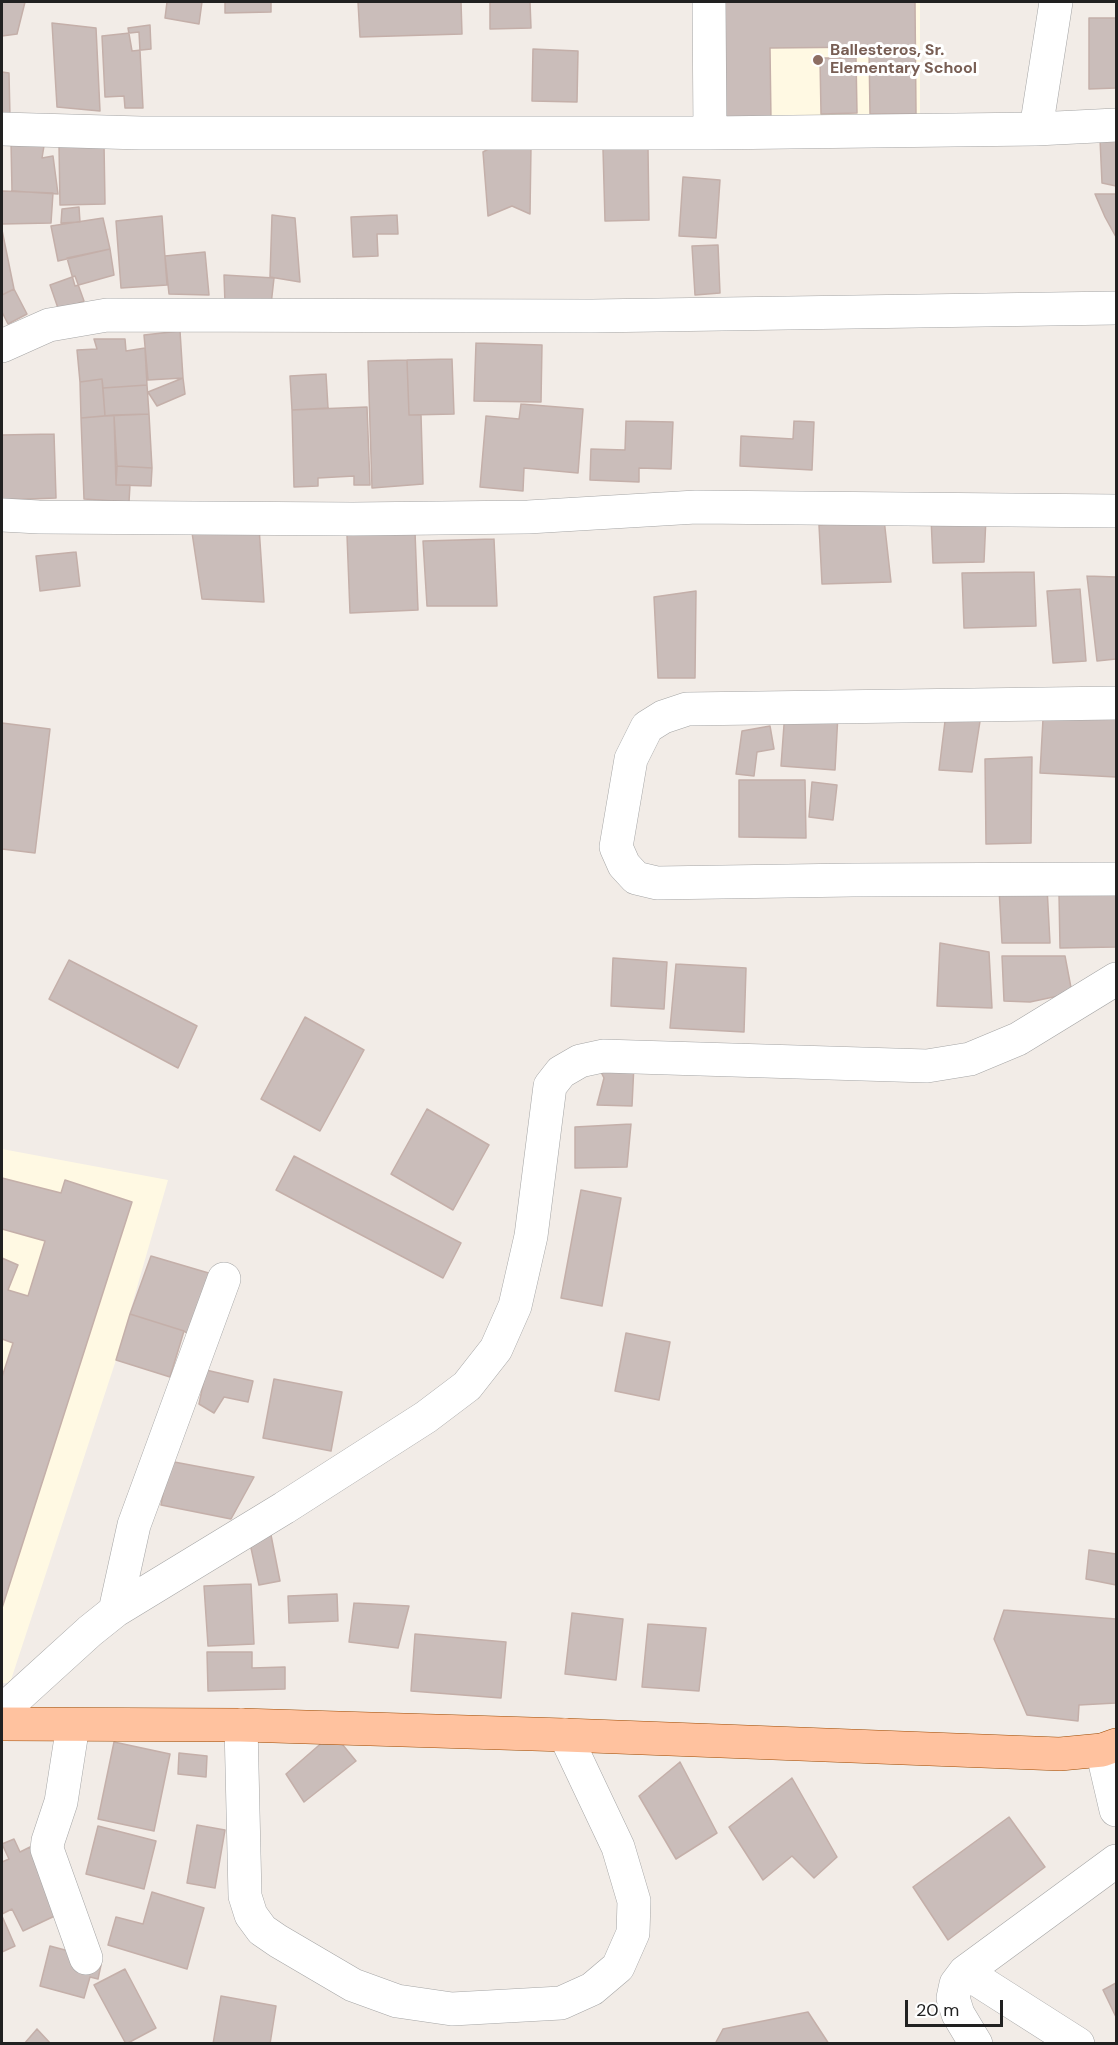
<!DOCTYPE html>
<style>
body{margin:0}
#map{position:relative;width:1118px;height:2045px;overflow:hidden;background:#f2ece7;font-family:"DM Sans",sans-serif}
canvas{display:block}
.frame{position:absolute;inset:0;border:3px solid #212121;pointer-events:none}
.scale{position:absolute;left:905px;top:2000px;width:98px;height:27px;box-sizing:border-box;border:3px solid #212121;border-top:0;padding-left:8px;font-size:18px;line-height:21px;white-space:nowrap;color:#212121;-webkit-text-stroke:4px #fff;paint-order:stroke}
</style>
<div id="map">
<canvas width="1118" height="2045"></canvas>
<div class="frame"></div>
<div class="scale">20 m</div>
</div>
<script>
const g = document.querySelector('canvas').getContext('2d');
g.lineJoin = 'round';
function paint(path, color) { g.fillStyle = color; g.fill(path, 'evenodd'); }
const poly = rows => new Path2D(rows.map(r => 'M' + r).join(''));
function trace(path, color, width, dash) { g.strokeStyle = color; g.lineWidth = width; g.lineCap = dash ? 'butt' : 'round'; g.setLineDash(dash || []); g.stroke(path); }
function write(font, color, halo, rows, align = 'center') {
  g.font = font + ' "DM Sans",sans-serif'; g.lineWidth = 6; g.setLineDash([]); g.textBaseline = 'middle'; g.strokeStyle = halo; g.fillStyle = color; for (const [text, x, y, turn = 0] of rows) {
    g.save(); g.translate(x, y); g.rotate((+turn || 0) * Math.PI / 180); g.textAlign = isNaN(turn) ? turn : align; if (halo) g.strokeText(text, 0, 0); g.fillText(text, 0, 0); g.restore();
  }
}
paint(poly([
 [716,2,920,2,920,119,716,127],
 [2,1149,168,1180,116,1360,10,1683,2,1683]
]), '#fff9e3');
const building = poly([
 [2,2,25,2,17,34,2,36,2,2],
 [167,2,202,2,199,24,165,18,167,2],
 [225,2,271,2,271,12,225,13,225,2],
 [358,2,461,2,462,34,360,37,358,2],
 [490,2,530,2,531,28,490,29,490,2],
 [719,2,915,2,916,114,870,114,869,47,770,48,771,121,721,122,719,2],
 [1089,18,1116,18,1116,88,1089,89,1089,18],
 [52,23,96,28,100,111,57,107,52,23],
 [150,25,151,49,132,51,128,28,150,25],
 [139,32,143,108,125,108,124,96,105,97,102,36,139,32],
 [533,49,578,51,577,102,532,101,533,49],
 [820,58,856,58,857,113,821,114,820,58],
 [2,72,9,73,10,118,2,118,2,72],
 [1100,139,1116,139,1116,186,1102,183,1100,139],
 [45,140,42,158,53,156,58,194,12,191,11,142,45,140],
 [104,144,105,204,60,205,59,145,104,144],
 [494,146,531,146,530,214,512,206,488,216,483,152,494,146],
 [603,149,648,149,649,220,605,221,603,149],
 [683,177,720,180,716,238,679,236,683,177],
 [2,191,53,193,51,223,2,224,2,191],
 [1095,194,1116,194,1116,237,1105,217,1095,194],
 [79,207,80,222,61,223,62,209,79,207],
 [272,215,295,218,300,282,270,277,272,215],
 [397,215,398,234,377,234,378,256,353,257,351,217,397,215],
 [162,216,167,285,121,288,116,221,162,216],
 [103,218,110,249,58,261,51,226,103,218],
 [2,230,14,289,2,295,2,230],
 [718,245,720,293,695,295,692,246,718,245],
 [110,249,114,275,75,286,67,258,110,249],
 [205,252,209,295,169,294,165,256,205,252],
 [224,275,274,278,271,305,225,304,224,275],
 [75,276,84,301,59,311,50,285,75,276],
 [14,289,27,314,8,324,2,312,2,295,14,289],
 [180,331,183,378,148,380,144,335,180,331],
 [94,339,125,339,126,351,145,348,147,385,103,388,102,379,80,382,77,350,97,349,94,339],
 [476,343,542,345,541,402,474,401,476,343],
 [452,359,454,414,409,415,407,360,452,359],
 [407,360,409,415,421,415,423,484,372,488,368,361,407,360],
 [326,374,328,408,292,410,290,376,326,374],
 [183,378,185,394,157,406,148,392,183,378],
 [102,379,105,416,81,418,80,382,102,379],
 [147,385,149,414,105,416,103,388,147,385],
 [521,404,583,409,578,473,524,468,523,491,480,487,486,416,519,419,521,404],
 [367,407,370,485,354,485,354,476,318,478,318,486,294,487,292,410,367,407],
 [149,414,152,468,117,466,114,415,149,414],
 [114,415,116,485,130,485,129,502,84,499,81,418,114,415],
 [626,421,673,422,671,469,639,468,639,482,590,480,591,449,625,450,626,421],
 [794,421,814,422,812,470,740,466,741,436,793,439,794,421],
 [54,434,56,498,2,500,2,435,54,434],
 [117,466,152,468,151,486,116,485,117,466],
 [931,517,986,517,984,562,933,563,931,517],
 [884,519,891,582,822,584,819,525,884,519],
 [191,526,259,527,264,602,202,599,191,526],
 [415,532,418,610,350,613,347,535,415,532],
 [494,539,497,606,427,606,423,541,494,539],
 [76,552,80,586,40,591,36,556,76,552],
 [1034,572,1036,626,964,628,962,573,1034,572],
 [1087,576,1116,577,1116,659,1097,661,1087,576],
 [1080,589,1086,661,1053,663,1047,591,1080,589],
 [696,591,695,678,658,678,654,597,696,591],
 [785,711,838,714,835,770,781,766,785,711],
 [946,713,981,715,972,772,939,770,946,713],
 [1116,715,1116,777,1040,773,1043,719,1116,715],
 [2,723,50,729,35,853,2,849,2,723],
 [770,726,774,749,757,752,754,776,736,774,742,731,770,726],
 [1032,757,1031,843,986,844,985,759,1032,757],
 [739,780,805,780,806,838,739,837,739,780],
 [812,782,837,785,833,820,809,817,812,782],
 [1047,887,1050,943,1002,943,999,888,1047,887],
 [1116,892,1116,947,1060,948,1059,894,1116,892],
 [940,943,989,952,992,1008,937,1006,940,943],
 [1002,956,1065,956,1072,993,1030,1002,1004,1001,1002,956],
 [613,958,667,962,664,1009,611,1006,613,958],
 [69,960,197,1026,178,1068,49,999,69,960],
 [676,964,746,968,744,1032,670,1028,676,964],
 [305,1017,364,1050,320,1131,261,1099,305,1017],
 [634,1064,632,1106,597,1105,604,1078,598,1066,634,1064],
 [427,1109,489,1145,453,1210,391,1174,427,1109],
 [631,1124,627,1167,575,1168,575,1127,631,1124],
 [294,1156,461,1243,443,1278,276,1190,294,1156],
 [2,1178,61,1193,65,1180,132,1202,2,1608,2,1377,13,1343,2,1339,2,1258,18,1265,8,1290,28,1296,45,1241,2,1229,2,1178],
 [581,1190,621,1198,602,1306,561,1298,581,1190],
 [151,1256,212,1274,193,1338,184,1331,130,1314,151,1256],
 [130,1314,184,1331,170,1377,116,1360,130,1314],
 [626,1333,670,1342,659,1400,615,1391,626,1333],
 [206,1370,253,1381,248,1402,224,1397,214,1413,199,1404,206,1370],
 [274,1379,342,1392,331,1451,263,1438,274,1379],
 [169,1461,254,1477,231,1519,161,1505,169,1461],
 [270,1530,280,1581,259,1585,248,1534,270,1530],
 [1089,1550,1116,1554,1116,1585,1086,1579,1089,1550],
 [251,1584,254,1644,208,1646,204,1586,251,1584],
 [337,1594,338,1621,289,1623,288,1596,337,1594],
 [354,1603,409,1606,398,1648,349,1642,354,1603],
 [1004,1610,1116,1619,1116,1703,1079,1705,1078,1721,1027,1715,994,1639,1004,1610],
 [572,1613,623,1619,616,1680,565,1674,572,1613],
 [648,1624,706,1628,699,1691,642,1687,648,1624],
 [415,1634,506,1642,501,1698,411,1691,415,1634],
 [207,1652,252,1652,252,1668,285,1667,285,1689,208,1691,207,1652],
 [333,1733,356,1761,304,1802,286,1774,333,1733],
 [114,1742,170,1754,154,1831,98,1819,114,1742],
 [179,1753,207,1756,206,1777,178,1774,179,1753],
 [680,1762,717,1833,676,1859,639,1796,680,1762],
 [792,1778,837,1857,814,1878,792,1856,763,1880,729,1827,792,1778],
 [1009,1817,1045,1867,948,1940,913,1887,1009,1817],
 [197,1825,225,1830,215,1888,187,1883,197,1825],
 [98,1826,156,1841,144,1889,86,1874,98,1826],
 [14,1839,20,1852,30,1847,61,1913,23,1931,12,1909,2,1914,2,1862,9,1859,2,1844,14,1839],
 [152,1892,204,1908,187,1969,108,1945,116,1917,143,1924,152,1892],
 [2,1916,15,1946,2,1952,2,1916],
 [50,1946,95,1958,94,1963,101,1965,98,1979,90,1977,84,1998,40,1986,50,1946],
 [125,1969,156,2028,126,2044,94,1985,125,1969],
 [1116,1983,1116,2017,1103,1990,1116,1983],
 [221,1996,276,2006,270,2044,213,2044,221,1996],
 [808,2012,829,2044,715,2044,723,2029,808,2012],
 [37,2029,51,2044,24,2044,37,2029]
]);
paint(building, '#cabdba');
trace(building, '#c4afa9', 1.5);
const minor = poly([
 [709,2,710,133],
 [2,129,141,133,710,133,1036,129,1116,125],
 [1036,129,1056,2],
 [2,346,49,325,107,315,592,316,1116,308],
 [2,515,39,517,353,519,528,517,696,507,1116,511],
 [1116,703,687,709,663,717,647,727,631,759,616,847,624,865,636,878,657,883,853,880,1116,879],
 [115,1611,134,1525,224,1279],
 [2,1711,90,1631,115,1611,284,1508,426,1417,467,1386,496,1349,515,1306,531,1236,550,1086,561,1072,580,1061,603,1056,927,1066,970,1059,1018,1039,1116,979],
 [73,1725,61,1802,48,1841,47,1849,86,1958],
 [241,1725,245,1896,251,1915,262,1930,278,1941,353,1985,397,2001,452,2009,561,2003,592,1989,618,1967,633,1933,634,1901,618,1847,565,1735],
 [1102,1750,1116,1810],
 [965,1972,1078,2044],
 [976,2044,958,2014,953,1998,956,1984,965,1972,1116,1861]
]);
const major = poly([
 [2,1724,241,1725,565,1735,1060,1754,1102,1750,1116,1745]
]);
trace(minor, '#a5a5a5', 34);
trace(major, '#9e4a00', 34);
trace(minor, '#fff', 33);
trace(major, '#ffc29f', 33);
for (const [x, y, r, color] of [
 [818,60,6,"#8d6e63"]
]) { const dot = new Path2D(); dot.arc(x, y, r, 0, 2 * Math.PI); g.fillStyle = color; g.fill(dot); trace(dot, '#fff', 2); }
write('bold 16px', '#785e54', '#fff', [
 ["Ballesteros, Sr.",830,51],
 ["Elementary School",830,69]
], 'left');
</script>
